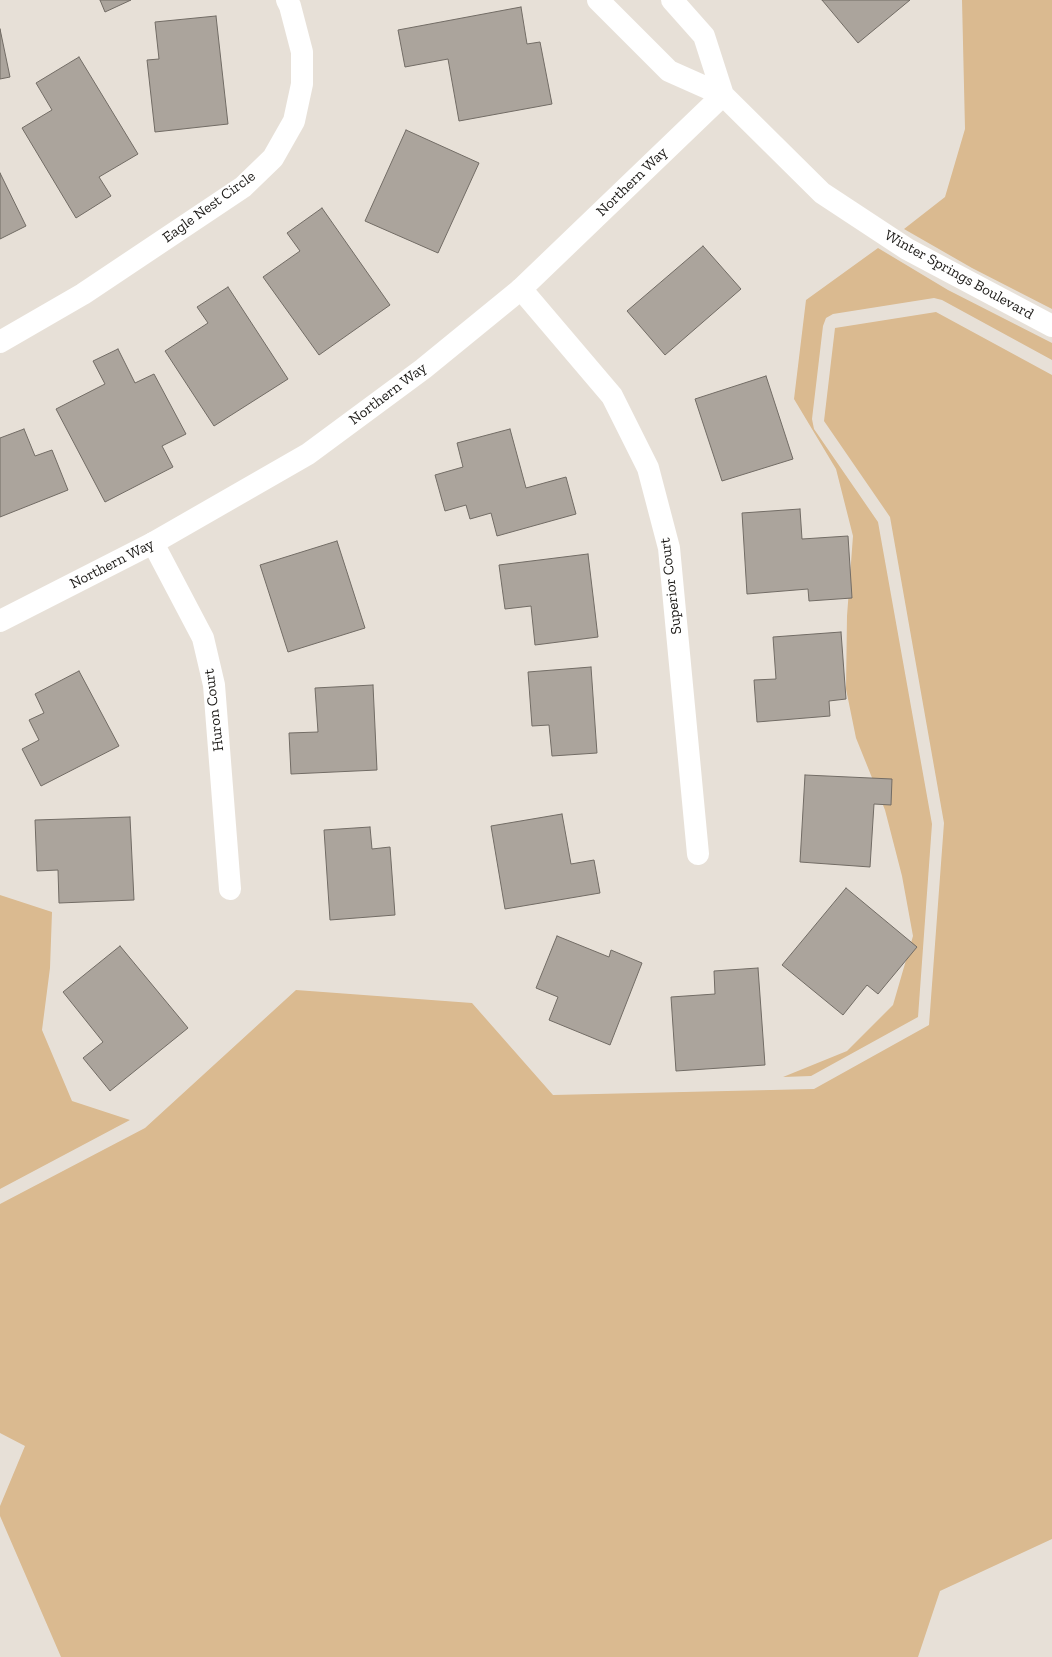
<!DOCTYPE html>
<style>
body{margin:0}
canvas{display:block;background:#e7e0d7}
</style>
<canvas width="1052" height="1657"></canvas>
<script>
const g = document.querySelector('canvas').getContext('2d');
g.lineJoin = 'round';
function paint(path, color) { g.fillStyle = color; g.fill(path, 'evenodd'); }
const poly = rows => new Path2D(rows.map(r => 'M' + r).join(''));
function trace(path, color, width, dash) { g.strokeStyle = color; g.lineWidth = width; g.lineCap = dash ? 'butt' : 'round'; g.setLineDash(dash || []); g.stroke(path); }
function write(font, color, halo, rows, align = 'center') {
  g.font = font + ' "Zilla Slab",serif'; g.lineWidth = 3.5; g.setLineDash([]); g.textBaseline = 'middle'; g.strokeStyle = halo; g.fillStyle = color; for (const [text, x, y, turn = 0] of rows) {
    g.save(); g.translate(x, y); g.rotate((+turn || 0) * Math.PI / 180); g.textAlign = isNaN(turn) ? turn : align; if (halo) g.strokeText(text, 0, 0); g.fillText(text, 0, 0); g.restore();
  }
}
paint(poly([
 [962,0,1052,0,1052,309,972,268,904,229,945,197,965,129],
 [878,248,948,290,1052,343,1052,360,942,300,934,298,833,314,826,318,823,326,812,419,814,429,878,522,932,824,918,1017,811,1076,783,1077,847,1051,893,1005,913,936,902,876,885,810,856,738,846,689,847,616,853,536,836,469,794,399,806,300],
 [936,312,1052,375,1052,1539,940,1591,918,1657,61,1657,0,1516,0,1506,25,1446,0,1433,0,1204,145,1128,296,990,472,1003,553,1095,814,1089,929,1025,944,823,890,517,824,421,835,328],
 [0,895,52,912,50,968,42,1030,72,1101,130,1120,0,1189]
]), '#daba90');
const building = poly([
 [100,0,131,0,105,12,100,0],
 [822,0,910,0,858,43,822,0],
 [521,7,527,44,540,42,552,104,459,121,448,59,405,67,398,30,521,7],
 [216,16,228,124,155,132,147,60,159,59,155,22,216,16],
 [0,29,10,77,0,79,0,29],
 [79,57,138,154,99,177,111,196,76,218,22,128,52,110,36,83,79,57],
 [406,130,479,163,438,253,365,221,406,130],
 [0,173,26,226,0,239,0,173],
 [322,208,390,305,319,355,263,277,300,251,287,233,322,208],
 [703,246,741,289,665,355,627,311,703,246],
 [228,287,288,379,214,426,165,351,208,323,197,307,228,287],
 [118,349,135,383,154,374,186,434,162,446,173,467,105,502,56,409,105,384,93,361,118,349],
 [766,376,793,459,722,481,695,399,766,376],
 [24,429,35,456,52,450,68,490,0,517,0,438,24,429],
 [510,429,526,488,566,477,576,514,497,536,491,513,470,519,466,505,445,511,435,475,463,467,457,443,510,429],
 [800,509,802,539,848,536,852,598,809,601,808,589,747,594,742,513,800,509],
 [337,541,365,628,288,652,260,565,337,541],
 [588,554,598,637,535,645,531,606,505,609,499,565,588,554],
 [841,632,846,699,829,701,830,716,757,722,754,680,776,679,773,637,841,632],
 [591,667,597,753,552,756,549,725,532,726,528,672,591,667],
 [79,671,119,746,41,786,22,749,39,740,29,720,44,713,35,694,79,671],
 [373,685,377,770,291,774,289,733,318,732,315,688,373,685],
 [805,775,892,779,891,805,874,804,870,867,800,862,805,775],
 [562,814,571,864,594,860,600,893,505,909,491,826,562,814],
 [130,817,134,900,59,903,58,870,37,871,35,820,130,817],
 [370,827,372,849,390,847,395,915,330,920,324,830,370,827],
 [846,888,917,947,878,994,867,985,843,1015,782,965,846,888],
 [557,936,609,957,611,950,642,963,610,1045,549,1020,558,997,536,988,557,936],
 [120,946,188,1028,110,1091,83,1058,103,1042,63,992,120,946],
 [758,968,765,1065,676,1071,671,997,715,994,714,971,758,968]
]);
paint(building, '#aba49c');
trace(building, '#726c65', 1);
trace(poly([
 [521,289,612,396,648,468,669,548,698,854],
 [0,342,83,294,243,187,273,158,294,121,302,84,302,52,290,6,287,0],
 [153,543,203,638,214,685,230,889]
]), '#fff', 22);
trace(poly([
 [598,0,669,71,723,95,822,193,907,249,1052,326],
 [672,0,704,36,723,95],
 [0,621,153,543,308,454,423,369,521,289,723,95]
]), '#fff', 22);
write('15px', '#1c1a17', '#fff', [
 ["Northern Way",632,182,-44],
 ["Eagle Nest Circle",209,207,-36],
 ["Winter Springs Boulevard",959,275,29],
 ["Northern Way",388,394,-37],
 ["Northern Way",112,564,-27],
 ["Superior Court",671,586,-97],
 ["Huron Court",214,710,-97]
]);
</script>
